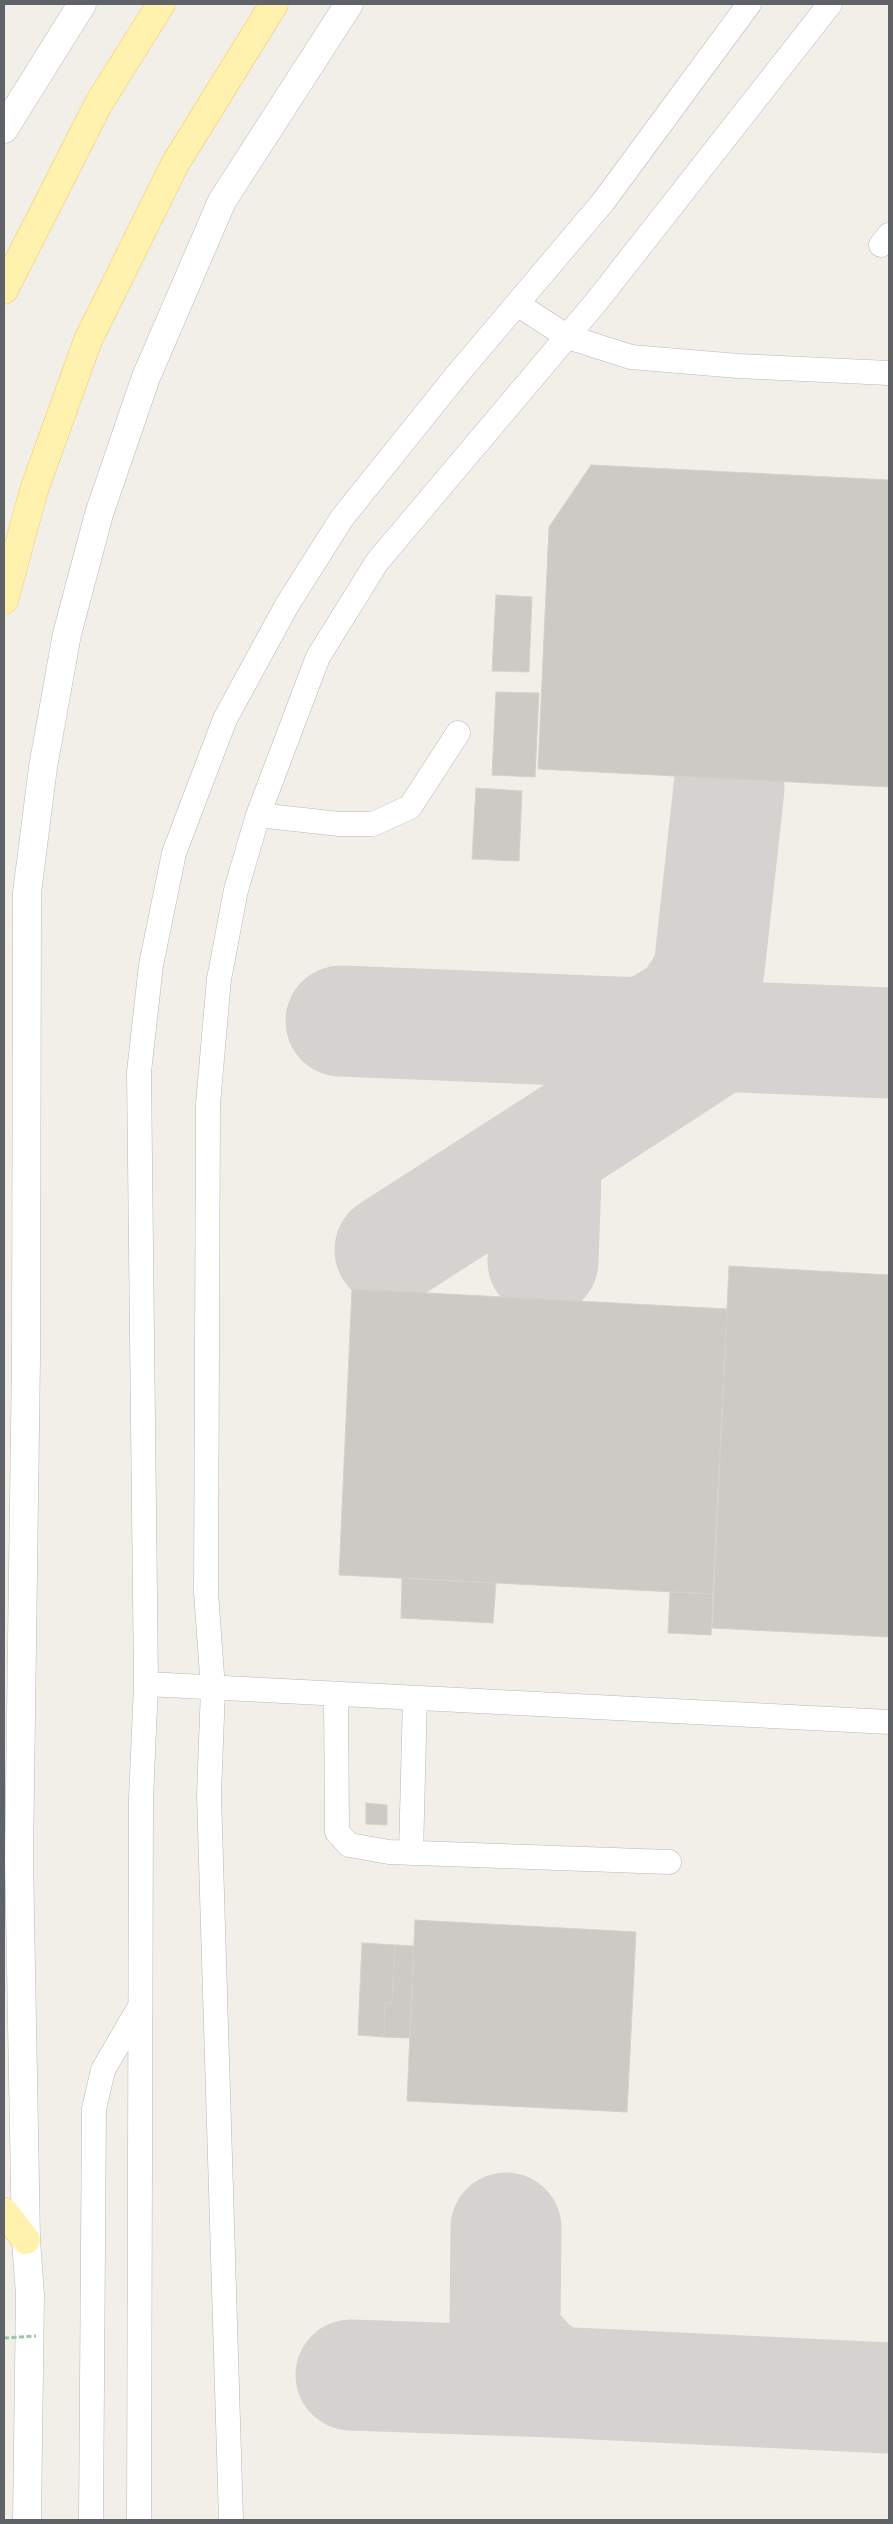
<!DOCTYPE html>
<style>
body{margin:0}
#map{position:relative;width:893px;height:2524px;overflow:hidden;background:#f1efe8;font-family:Cabin,sans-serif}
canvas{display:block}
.frame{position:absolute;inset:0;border:5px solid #5f6368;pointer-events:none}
</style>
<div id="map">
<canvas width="893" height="2524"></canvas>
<div class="frame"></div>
</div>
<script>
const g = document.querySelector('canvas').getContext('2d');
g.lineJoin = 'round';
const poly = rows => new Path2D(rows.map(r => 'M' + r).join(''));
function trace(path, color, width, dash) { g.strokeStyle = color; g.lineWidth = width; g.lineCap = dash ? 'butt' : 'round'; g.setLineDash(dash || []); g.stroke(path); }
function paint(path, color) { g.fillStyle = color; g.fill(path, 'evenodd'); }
trace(poly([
 [341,1021,889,1043],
 [644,1031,658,1026,686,1009,702,985,709,970,729,788],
 [390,1250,547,1149],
 [543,1261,547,1149,721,1036],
 [506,2228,505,2323,511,2343,530,2364,552,2382],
 [351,2375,552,2382,889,2398]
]), '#d4d3d0', 111);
const building = poly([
 [591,465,889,480,889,787,538,769,549,527,591,465],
 [496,595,532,597,529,672,492,671,496,595],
 [496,692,539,693,535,777,492,775,496,692],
 [476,788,522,791,519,861,472,859,476,788],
 [729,1266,889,1275,889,1637,712,1628,729,1266],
 [352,1289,727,1309,713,1594,339,1575,352,1289],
 [402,1578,496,1583,493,1623,401,1618,402,1578],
 [670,1592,713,1594,711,1635,668,1633,670,1592],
 [366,1803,387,1805,387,1825,366,1824,366,1803],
 [415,1920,636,1932,627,2112,407,2101,415,1920],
 [362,1943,395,1945,392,2003,385,2003,384,2037,358,2035,362,1943],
 [395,1945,414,1946,410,2038,384,2037,385,2003,392,2003,395,1945]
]);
paint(building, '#cccac5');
trace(building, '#d6d1c6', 1);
const lane = poly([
 [881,245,889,235],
 [517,304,568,337,631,357,738,366,889,373],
 [258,815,339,824,373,824,410,807,458,733],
 [146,1684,889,1722],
 [336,1695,337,1832,349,1845,389,1852,669,1862],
 [411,1853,415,1699],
 [91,2520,94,2109,103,2070,139,2008],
 [139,2520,141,1799,146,1684,139,1072,151,965,174,853,225,719,287,605,342,518,456,376,603,202,749,4],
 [231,2520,209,1795,213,1689,206,1592,208,1104,219,979,236,890,258,815,318,657,377,562,597,301,830,4]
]);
const secondary = poly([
 [4,129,82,4],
 [27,2520,30,2295,26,2240,19,1858,26,1359,27,893,43,767,67,634,99,514,146,377,222,201,349,4]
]);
const primary = poly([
 [4,290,99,103,161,4],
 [4,600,34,490,88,340,175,164,274,4],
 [4,2212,26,2240]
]);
trace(lane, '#b5b8bc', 25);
trace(secondary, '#b6babf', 29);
trace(primary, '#f2c960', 29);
trace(lane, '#fff', 24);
trace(secondary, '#fff', 28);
trace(primary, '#fff2af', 28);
trace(poly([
 [4,2338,36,2336]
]), '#9cc7a9', 3, [5, 2.5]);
</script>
